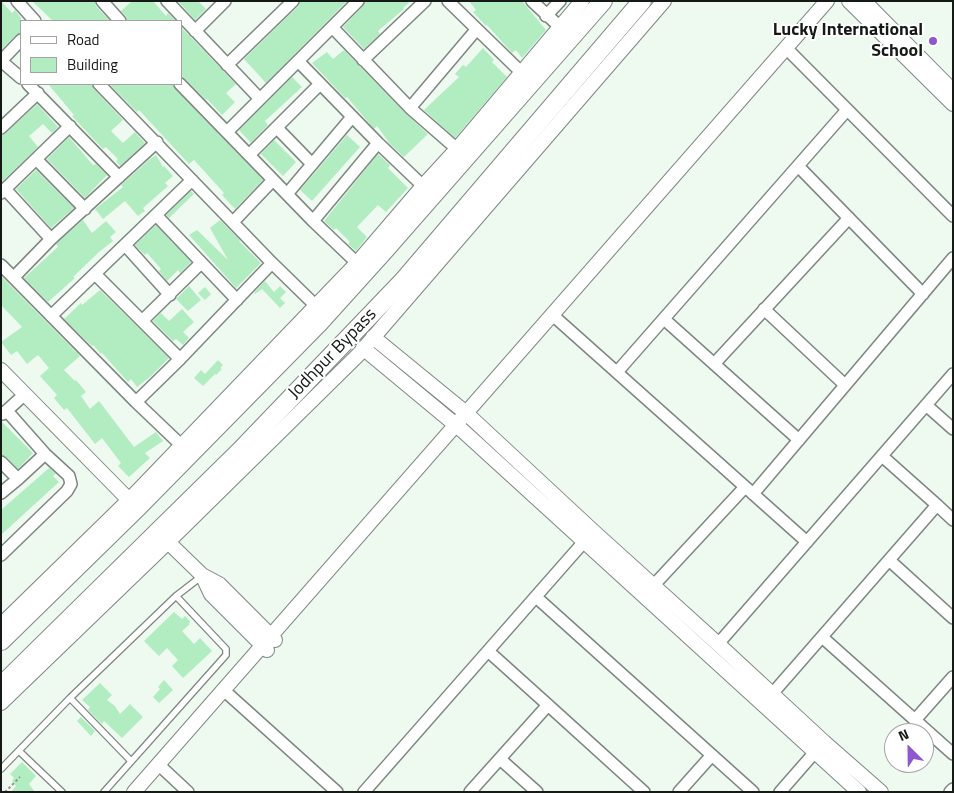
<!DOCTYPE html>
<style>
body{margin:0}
#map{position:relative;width:954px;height:793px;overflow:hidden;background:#eef9f0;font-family:"Titillium Web",sans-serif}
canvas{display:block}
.frame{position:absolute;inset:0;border:2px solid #161a17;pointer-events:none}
.legend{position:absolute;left:20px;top:20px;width:162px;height:65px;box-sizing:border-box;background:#fff;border:1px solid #a2a3a2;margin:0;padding:6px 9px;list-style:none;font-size:15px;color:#161a17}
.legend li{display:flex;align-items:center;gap:10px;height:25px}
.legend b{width:25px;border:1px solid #a2a3a2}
.north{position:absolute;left:884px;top:723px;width:50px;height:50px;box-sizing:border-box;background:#fff;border:1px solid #a2a3a2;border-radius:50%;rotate:337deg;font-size:14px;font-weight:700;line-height:20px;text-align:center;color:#161a17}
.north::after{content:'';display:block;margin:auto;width:18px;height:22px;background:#8e57cf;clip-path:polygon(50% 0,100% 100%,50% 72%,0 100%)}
</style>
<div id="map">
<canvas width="954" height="793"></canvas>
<div class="frame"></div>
<ul class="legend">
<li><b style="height:6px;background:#fff"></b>Road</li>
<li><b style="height:14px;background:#b1edc0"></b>Building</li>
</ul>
<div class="north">N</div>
</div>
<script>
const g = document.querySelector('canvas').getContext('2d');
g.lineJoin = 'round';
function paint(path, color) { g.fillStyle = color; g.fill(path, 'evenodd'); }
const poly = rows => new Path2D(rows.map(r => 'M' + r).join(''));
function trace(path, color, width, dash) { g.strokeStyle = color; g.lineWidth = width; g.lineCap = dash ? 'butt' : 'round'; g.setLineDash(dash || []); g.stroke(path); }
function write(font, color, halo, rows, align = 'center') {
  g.font = font + ' "Titillium Web",sans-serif'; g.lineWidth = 4; g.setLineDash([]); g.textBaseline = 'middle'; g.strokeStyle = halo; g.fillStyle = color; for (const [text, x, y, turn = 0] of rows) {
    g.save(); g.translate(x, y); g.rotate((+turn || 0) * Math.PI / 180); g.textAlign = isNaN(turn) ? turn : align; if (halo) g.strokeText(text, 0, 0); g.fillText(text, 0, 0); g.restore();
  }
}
paint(poly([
 [1,1,12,13,15,10,21,18,21,33,16,35,1,50],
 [32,1,95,1,96,6,110,21,53,21],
 [132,1,153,1,166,16,168,13,176,21,127,21,126,16,121,11],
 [178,1,198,1,206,9,195,20],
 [300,1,347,1,266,83,244,59,289,15,299,6],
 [365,1,411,1,403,8,404,9,378,31,380,34,364,49,343,27,363,6],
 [469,1,522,1,546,30,522,58,516,50,512,53,487,25,486,26,473,12,476,10],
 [181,27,236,84,226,93,235,102,222,115,207,99,206,100,185,79,181,77],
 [483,48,494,60,492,62,507,77,455,138,424,110,459,77,455,74,463,65,466,67],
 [344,50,405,113,428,134,404,157,390,144,377,126,374,129,347,97,345,98,312,63,327,52,333,59],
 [292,77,302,87,265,121,268,125,251,143,239,130],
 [48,84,92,84,94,89,123,120,111,131,123,143,135,132,145,143,120,166,116,161,118,159,106,147,103,149,85,130,72,116,74,115],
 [109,84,173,84,175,89,263,180,235,209,222,195,224,193,194,160,189,164,139,110,137,112],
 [37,104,58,127,52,133,43,124,29,136,38,147,2,182,1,136,6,133],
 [347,135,360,147,312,201,300,190],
 [69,137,93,165,96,164,107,175,85,198,47,159],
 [274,140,296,162,283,176,261,154],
 [378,154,390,165,388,168,408,188,386,212,378,205,357,227,367,237,356,251,348,244,350,242,336,228,334,230,324,221],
 [156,155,163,167,164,166,173,176,165,183,168,186,143,208,145,211,138,216,125,201,103,219,95,209,123,187,121,185,150,159],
 [36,170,74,208,51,228,16,189],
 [191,191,194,194,169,218,166,215],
 [83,220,92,233,106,221,116,232,110,237,113,241,99,252,73,277,75,278,48,302,24,278,58,247,56,244],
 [220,220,240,240,239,241,261,263,236,288,189,235,197,230,228,260,210,228],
 [156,225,191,262,180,273,178,270,167,281,159,271,161,269,147,253,145,255,135,245],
 [1,276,80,356,64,370,75,381,76,380,86,392,81,396,90,409,99,401,134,447,156,432,163,441,145,453,150,458,129,477,118,466,121,463,102,438,95,444,67,408,64,410,54,398,57,395,40,376,49,368,38,355,27,364,17,351,11,355,1,342,22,327,1,305],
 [265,281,274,292,280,286,286,292,280,298,285,303,280,308,262,289,255,294,254,293],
 [189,286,201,300,188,311,176,299],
 [205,287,211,294,205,300,198,293],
 [100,290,169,358,151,376,137,387,131,379,128,382,102,353,101,354,93,345,92,346,64,319,81,303,82,305],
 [182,309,194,322,183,332,189,338,183,345,176,339,173,341,153,321,161,313,169,321],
 [218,360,223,365,220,368,222,369,216,375,215,374,203,386,194,378,201,370,205,374],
 [1,421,33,453,18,469,6,457,1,455],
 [49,468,56,474,53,476,59,482,1,535,1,510],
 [174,612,182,619,185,616,190,621,189,625,182,631,194,644,200,638,212,651,183,678,172,666,178,660,167,648,159,656,144,641],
 [164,680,173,690,159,703,153,697,160,689,158,687],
 [100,683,112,695,107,700,115,706,120,714,130,704,143,717,122,738,104,721,102,724,88,710,90,707,82,700],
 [81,717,95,731,91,736,77,721],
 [22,762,36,776,29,784,35,792,11,792,16,786,12,781,14,778,10,774]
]), '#b1edc0');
const service = poly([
 [176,596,202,576],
 [70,698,131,761],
 [19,751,62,792],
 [1,769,70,698,176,596,226,649,226,655,104,792]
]);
const minor = poly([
 [17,1,35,21],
 [102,1,120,21],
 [167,1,260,99],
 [448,1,522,73],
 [532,1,560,27],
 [546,16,560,1],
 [332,27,410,108,457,149],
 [195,31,225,1],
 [791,53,953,216],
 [363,60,425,1],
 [1,61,21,40],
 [1,61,21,78],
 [298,61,378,143,423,186],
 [227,65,293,1],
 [28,84,119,177],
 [99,84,272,263,316,306],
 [180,84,313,221,357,263],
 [410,108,476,30],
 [1,128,38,93],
 [277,128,312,164],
 [227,132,358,1],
 [249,155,320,84],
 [36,159,85,209],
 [798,166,923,294],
 [5,189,51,239],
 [1,193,70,126],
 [287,194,352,117],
 [156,215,237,300],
 [313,221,378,143],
 [233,222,273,180],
 [125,245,170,295],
 [1,265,136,402,181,445],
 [95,274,180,359],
 [14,277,51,239,157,142],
 [764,309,845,385],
 [51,316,192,180],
 [557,319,807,542],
 [664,319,799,440],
 [142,321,201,263],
 [714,364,849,218],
 [617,372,847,110],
 [136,402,180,359,272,263],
 [926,405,953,429],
 [3,414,25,394],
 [1,462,18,479,1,493],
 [18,479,45,454],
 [753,494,953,258],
 [937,505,953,520],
 [1,555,67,491,71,484,69,476,45,454,7,411],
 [889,560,953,618],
 [653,586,745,487],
 [536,597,753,792],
 [822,637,953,754],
 [718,644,953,374],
 [228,694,337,792],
 [772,694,937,505,882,456],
 [548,705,644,792],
 [915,720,953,677],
 [500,759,537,792],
 [158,764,188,792],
 [364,792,589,536],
 [470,792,548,705,488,651],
 [679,792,712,755],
 [780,792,815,752],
 [950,792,953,789]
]);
const tertiary = poly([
 [849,1,953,104],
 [864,1,953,91],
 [373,337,466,413,593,531,718,644,824,742,881,792],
 [363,348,463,431,859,792],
 [1,370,129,500],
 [168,542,202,575,219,584,275,640],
 [202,575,211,594,267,650],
 [1,625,129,500,357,263,423,186,457,149,582,1],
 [1,703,168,542,359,354,664,1],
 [134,792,827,1]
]);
const trunk = poly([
 [1,641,137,508,319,323,384,251,603,1],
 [1,686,240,451,403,281,642,1]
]);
trace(service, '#7d8780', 8);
trace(minor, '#7d8780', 14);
trace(tertiary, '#7d8780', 16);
trace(trunk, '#7d8780', 20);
trace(poly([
 [5,792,20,777]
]), '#8b938d', 2, [2.5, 2.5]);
trace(service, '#fff', 5.5);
trace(minor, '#fff', 11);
trace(tertiary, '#fff', 14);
trace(trunk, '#fff', 18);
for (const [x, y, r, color] of [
 [933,41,5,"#8e57cf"]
]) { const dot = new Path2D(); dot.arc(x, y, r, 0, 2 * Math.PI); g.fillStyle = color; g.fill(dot); trace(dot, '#fff', 2); }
write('bold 18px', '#161a17', '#fff', [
 ["Lucky International",923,31],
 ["School",923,52]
], 'right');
write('18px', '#161a17', '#fff', [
 ["Jodhpur Bypass",333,354,-46]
]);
</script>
